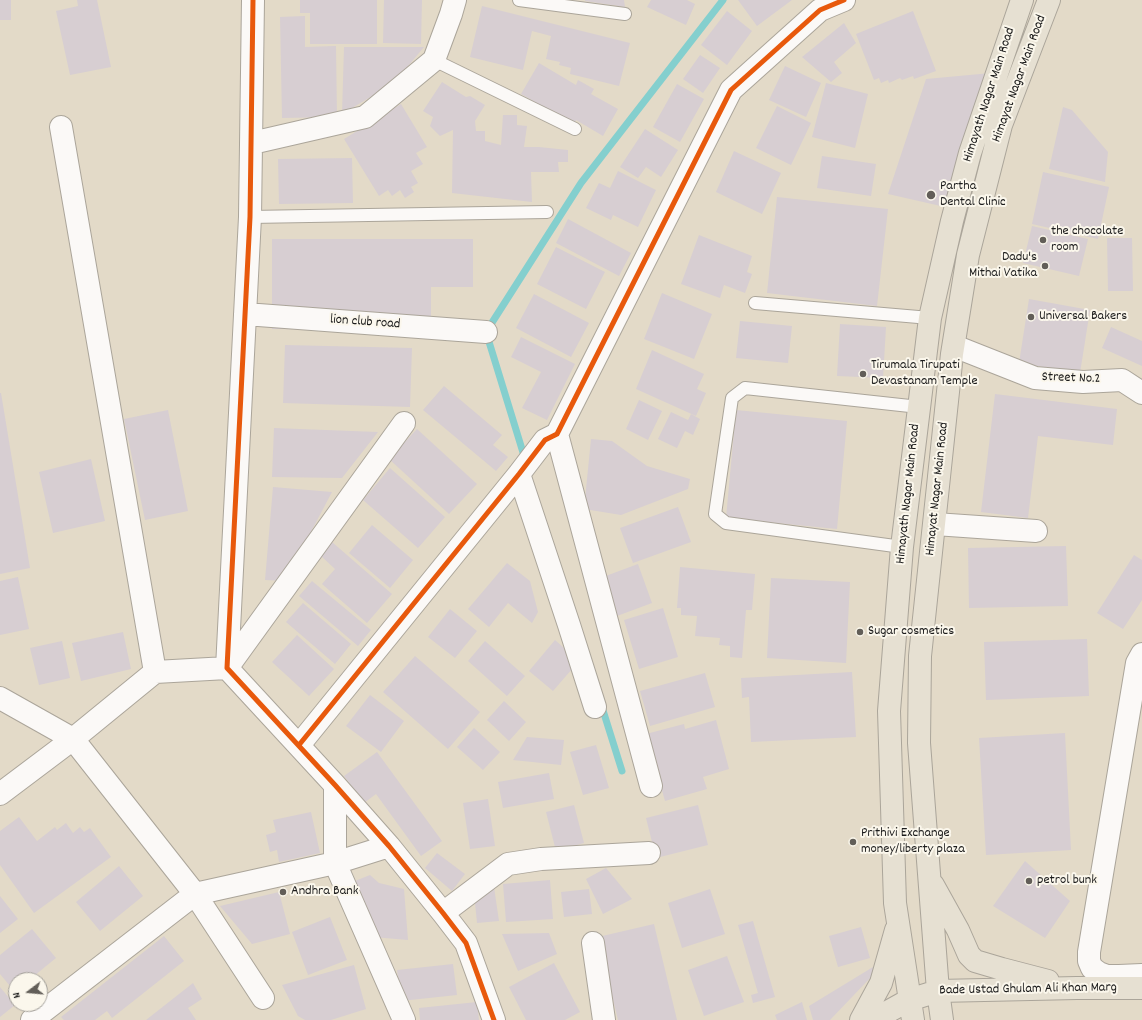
<!DOCTYPE html>
<style>
body{margin:0}
#map{position:relative;width:1142px;height:1020px;overflow:hidden;background:#e3dac8;font-family:Dekko,sans-serif}
canvas{display:block}
.north{position:absolute;left:8px;top:972px;width:40px;height:40px;box-sizing:border-box;background:#fbf7ec;border:1px solid #a29f99;border-radius:50%;rotate:254deg;font-size:11px;font-weight:700;line-height:16px;text-align:center;color:#1c1c1c}
.north::after{content:'';display:block;margin:auto;width:14px;height:18px;background:#625e58;clip-path:polygon(50% 0,100% 100%,50% 72%,0 100%)}
</style>
<div id="map">
<canvas width="1142" height="1020"></canvas>
<div class="north">N</div>
</div>
<script>
const g = document.querySelector('canvas').getContext('2d');
g.lineJoin = 'round';
const poly = rows => new Path2D(rows.map(r => 'M' + r).join(''));
function trace(path, color, width, dash) { g.strokeStyle = color; g.lineWidth = width; g.lineCap = dash ? 'butt' : 'round'; g.setLineDash(dash || []); g.stroke(path); }
function paint(path, color) { g.fillStyle = color; g.fill(path, 'evenodd'); }
function write(font, color, halo, rows, align = 'center') {
  g.font = font + ' Dekko,sans-serif'; g.lineWidth = 4; g.setLineDash([]); g.textBaseline = 'middle'; g.strokeStyle = halo; g.fillStyle = color; for (const [text, x, y, turn = 0] of rows) {
    g.save(); g.translate(x, y); g.rotate((+turn || 0) * Math.PI / 180); g.textAlign = isNaN(turn) ? turn : align; if (halo) g.strokeText(text, 0, 0); g.fillText(text, 0, 0); g.restore();
  }
}
trace(poly([
 [525,459,486,332,581,183,723,0],
 [601,704,622,771]
]), '#84cfce', 7);
paint(poly([
 [0,0,11,0,11,20,0,20],
 [77,0,97,0,111,67,70,75,56,11,78,6],
 [300,0,377,0,377,44,310,44,310,13,300,13],
 [384,0,422,0,421,44,383,43],
 [585,0,624,0,625,7,585,1],
 [651,0,687,0,695,4,686,25,647,7],
 [738,0,792,0,757,26],
 [482,6,630,43,619,86,570,74,571,68,559,65,560,62,546,59,551,36,532,31,523,70,470,57],
 [727,11,752,31,727,65,701,45],
 [913,11,936,71,914,79,913,76,902,80,900,78,889,83,888,80,881,83,879,78,874,80,856,34],
 [305,16,305,47,336,46,337,117,282,118,280,17],
 [844,23,856,43,834,62,842,73,831,82,802,57],
 [344,47,424,47,394,83,342,114],
 [700,55,720,68,703,93,683,79],
 [539,63,576,85,578,80,594,89,591,94,618,109,603,136,576,120,574,125,521,94],
 [785,66,821,83,806,117,769,100],
 [991,73,945,207,888,194,926,79],
 [442,82,466,97,470,96,485,105,475,121,476,131,485,131,485,141,501,145,503,115,517,115,517,125,527,126,524,147,539,147,568,150,568,162,558,162,559,172,531,172,532,202,452,193,453,130,440,136,430,126,433,117,423,111],
 [826,83,868,94,855,148,812,137],
 [677,84,704,99,680,142,653,127],
 [401,104,427,147,416,153,423,164,411,171,418,183,411,187,414,192,405,198,400,190,392,196,388,190,379,196,344,139],
 [777,106,811,123,791,165,756,148],
 [1063,107,1072,110,1108,152,1105,182,1049,169],
 [645,129,678,150,661,177,646,167,638,178,620,167],
 [734,151,781,173,762,214,716,192],
 [822,156,876,164,871,196,817,188],
 [352,158,353,203,279,204,278,159],
 [618,171,656,190,638,227,613,215,611,220,586,208,599,183,610,188],
 [1043,172,1109,187,1098,239,1032,224],
 [777,197,888,209,877,306,767,293],
 [568,219,631,253,619,276,556,243],
 [1032,226,1088,239,1079,276,1023,263],
 [699,235,752,256,747,272,752,274,745,293,724,285,720,298,681,284],
 [1107,238,1132,238,1133,291,1108,291],
 [272,239,473,239,473,287,431,287,431,330,272,329],
 [556,247,605,272,586,309,537,284],
 [662,293,712,314,694,359,644,339],
 [534,294,589,323,571,357,516,328],
 [1029,299,1090,310,1080,373,1019,363],
 [740,321,792,326,788,363,736,358],
 [840,324,886,327,883,378,837,376],
 [1111,327,1142,341,1142,366,1102,348],
 [521,337,575,364,547,420,522,408,541,372,511,357],
 [285,345,412,348,410,407,283,403],
 [652,350,704,374,697,389,706,393,696,416,636,389],
 [444,386,502,435,493,445,508,457,496,471,423,410],
 [0,393,1,393,30,568,0,574],
 [995,394,1117,409,1113,445,1038,436,1028,518,981,512],
 [639,400,662,411,648,440,626,429],
 [168,410,188,511,145,520,124,419],
 [736,410,847,421,837,529,726,518],
 [671,412,688,420,691,414,700,419,693,435,685,431,677,448,658,439],
 [274,428,378,432,342,478,272,477],
 [417,429,477,484,449,514,389,459],
 [591,439,612,441,647,466,690,479,688,489,621,515,584,509],
 [91,459,105,521,53,533,39,472],
 [390,468,445,517,418,548,363,500],
 [273,487,332,492,285,581,265,580],
 [678,507,691,542,633,563,620,528],
 [372,525,413,560,390,588,349,553],
 [332,542,392,594,367,623,322,584,335,569,321,556],
 [1066,546,1068,606,969,608,968,548],
 [1134,555,1142,560,1142,600,1123,629,1097,613],
 [507,563,530,581,538,612,532,623,508,603,489,627,468,609],
 [638,564,652,603,617,616,603,577],
 [680,567,755,574,752,610,746,610,742,658,730,657,730,646,719,645,720,638,695,636,697,616,681,615,681,608,677,608],
 [18,577,29,629,0,635,0,581],
 [771,578,850,582,846,663,767,658],
 [312,581,371,630,358,646,299,596],
 [303,603,351,644,335,664,286,622],
 [663,608,678,657,639,669,624,620],
 [450,609,477,631,455,658,428,637],
 [123,632,131,669,81,681,72,643],
 [297,635,334,669,309,696,272,662],
 [1087,639,1089,696,986,700,984,642],
 [555,640,579,661,553,691,529,671],
 [62,641,70,678,39,685,30,648],
 [485,641,525,676,507,696,468,661],
 [415,656,480,712,448,749,383,692],
 [852,672,856,737,751,742,749,697,742,698,741,678],
 [705,673,715,707,650,726,640,691],
 [370,695,404,721,381,752,346,726],
 [504,701,526,722,509,741,487,720],
 [716,720,729,769,703,777,707,789,665,801,646,734,684,724,685,729],
 [474,728,500,752,483,770,457,747],
 [1065,733,1071,850,986,855,979,738],
 [527,737,564,740,561,765,513,760],
 [596,745,609,788,583,795,570,752],
 [377,752,442,841,421,856,376,794,364,803,344,776],
 [549,773,554,799,503,808,498,782],
 [488,799,495,846,470,849,463,803],
 [574,805,584,843,556,851,546,812],
 [698,805,708,845,656,858,646,818],
 [311,812,320,853,279,862,277,850,270,852,266,835,276,832,273,820],
 [19,817,37,841,55,827,57,830,66,823,73,833,80,827,84,832,90,828,111,857,34,913,0,865,0,831],
 [437,853,465,874,452,891,425,868],
 [1025,861,1070,901,1045,938,993,906],
 [119,866,143,896,100,931,76,902],
 [606,868,632,899,603,914,586,879],
 [370,875,379,883,404,889,408,940,373,937,350,883],
 [550,880,553,919,506,922,503,884],
 [494,887,499,921,477,923,474,893],
 [589,889,592,914,564,917,561,892],
 [710,889,725,934,682,948,668,903],
 [279,892,290,934,252,944,220,906],
 [0,896,18,919,0,933],
 [330,917,347,960,308,975,292,932],
 [753,921,775,997,753,1003,751,995,758,993,738,925],
 [654,924,677,1020,618,1020,598,937],
 [861,927,870,958,838,967,829,936],
 [32,929,56,958,29,980,16,980,16,991,15,992,0,974,0,955],
 [549,933,557,954,518,971,502,934],
 [164,936,184,961,112,1018,107,1011,95,1020,64,1020,61,1017],
 [727,956,744,1002,704,1016,688,970],
 [554,963,580,1012,565,1020,526,1020,509,987],
 [453,964,457,995,401,1001,397,970],
 [354,965,366,1009,331,1020,305,1020,298,1016,282,985],
 [873,967,874,974,830,1020,813,1020,809,1006],
 [193,983,202,999,188,1008,196,1020,146,1020],
 [0,987,15,1005,0,1017],
 [477,1002,479,1020,420,1020,419,1008],
 [802,1002,807,1020,777,1020,775,1015]
]), '#d7ced2');
const service = poly([
 [519,0,625,14],
 [434,60,575,129],
 [250,217,547,212],
 [755,303,930,318],
 [902,547,726,523,715,514,732,398,745,388,919,407]
]);
const minor = poly([
 [253,0,250,217,227,668,335,785,389,846,443,913,466,943,494,1020],
 [61,127,155,672],
 [252,143,365,117,434,60,451,14,455,0],
 [245,314,486,332],
 [954,346,1035,378,1083,382,1122,380,1142,393],
 [557,434,651,786],
 [519,474,569,625,595,707],
 [935,524,1036,531],
 [0,698,73,739,195,894,263,998],
 [299,745,519,474,545,440,557,434,731,90,820,10,844,0],
 [335,785,335,863,404,1020],
 [0,794,73,739,155,672,227,668,404,423],
 [443,913,508,864,541,859,649,853],
 [593,943,604,1020],
 [32,1020,195,894,335,863,389,846]
]);
const tertiary = poly([
 [1142,654,1137,663,1089,952,1089,961,1092,968,1099,973,1107,976,1119,976,1142,975]
]);
const primary = poly([
 [933,885,958,930,969,955,975,961,1002,969,1048,981],
 [861,1020,881,983,896,930],
 [873,1020,909,1000,938,991,1077,988,1142,988],
 [913,1020,895,903,889,711,902,547,930,318,952,221,970,153,1022,0],
 [942,1020,938,991,919,743,920,656,952,354,968,255,1001,125,1049,0]
]);
trace(service, '#aba59a', 14);
trace(minor, '#aba59a', 24);
trace(tertiary, '#aba59a', 24);
trace(primary, '#aba59a', 24);
trace(service, '#fbf9f7', 12);
trace(minor, '#fbf9f7', 22);
trace(tertiary, '#fbf9f7', 22);
trace(primary, '#e6e0d2', 22);
trace(poly([
 [253,0,250,217,227,668,335,785,389,846,443,913,466,943,494,1020],
 [299,745,519,474,545,440,557,434,731,90,820,10,844,0]
]), '#e8590c', 5);
for (const [x, y, r, color] of [
 [931,195,5,"#625e58"],
 [1043,240,4,"#625e58"],
 [1045,266,4,"#625e58"],
 [1031,317,4,"#625e58"],
 [863,374,4,"#625e58"],
 [860,632,4,"#625e58"],
 [853,842,4,"#625e58"],
 [1029,881,4,"#625e58"],
 [283,892,4,"#625e58"]
]) { const dot = new Path2D(); dot.arc(x, y, r, 0, 2 * Math.PI); g.fillStyle = color; g.fill(dot); trace(dot, '#fbf7ec', 1.5); }
write('14px', '#1c1c1c', '#fbf7ec', [
 ["Himayat Nagar Main Road",1020,79,-70],
 ["Himayath Nagar Main Road",990,95,-72],
 ["lion club road",365,323,4],
 ["Street No.2",1071,379,2],
 ["Himayat Nagar Main Road",938,489,-84],
 ["Himayath Nagar Main Road",909,494,-84],
 ["Bade Ustad Ghulam Ali Khan Marg",1028,990,-1]
]);
write('14px', '#1c1c1c', '#fbf7ec', [
 ["Partha",940,187],
 ["Dental Clinic",940,203],
 ["the chocolate",1051,232],
 ["room",1051,248],
 ["Dadu's",1037,258,"right"],
 ["Mithai Vatika",1037,274,"right"],
 ["Universal Bakers",1039,317],
 ["Tirumala Tirupati",871,366],
 ["Devastanam Temple",871,382],
 ["Sugar cosmetics",868,632],
 ["Prithivi Exchange",861,834],
 ["money/liberty plaza",861,850],
 ["petrol bunk",1037,881],
 ["Andhra Bank",291,892]
], 'left');
</script>
